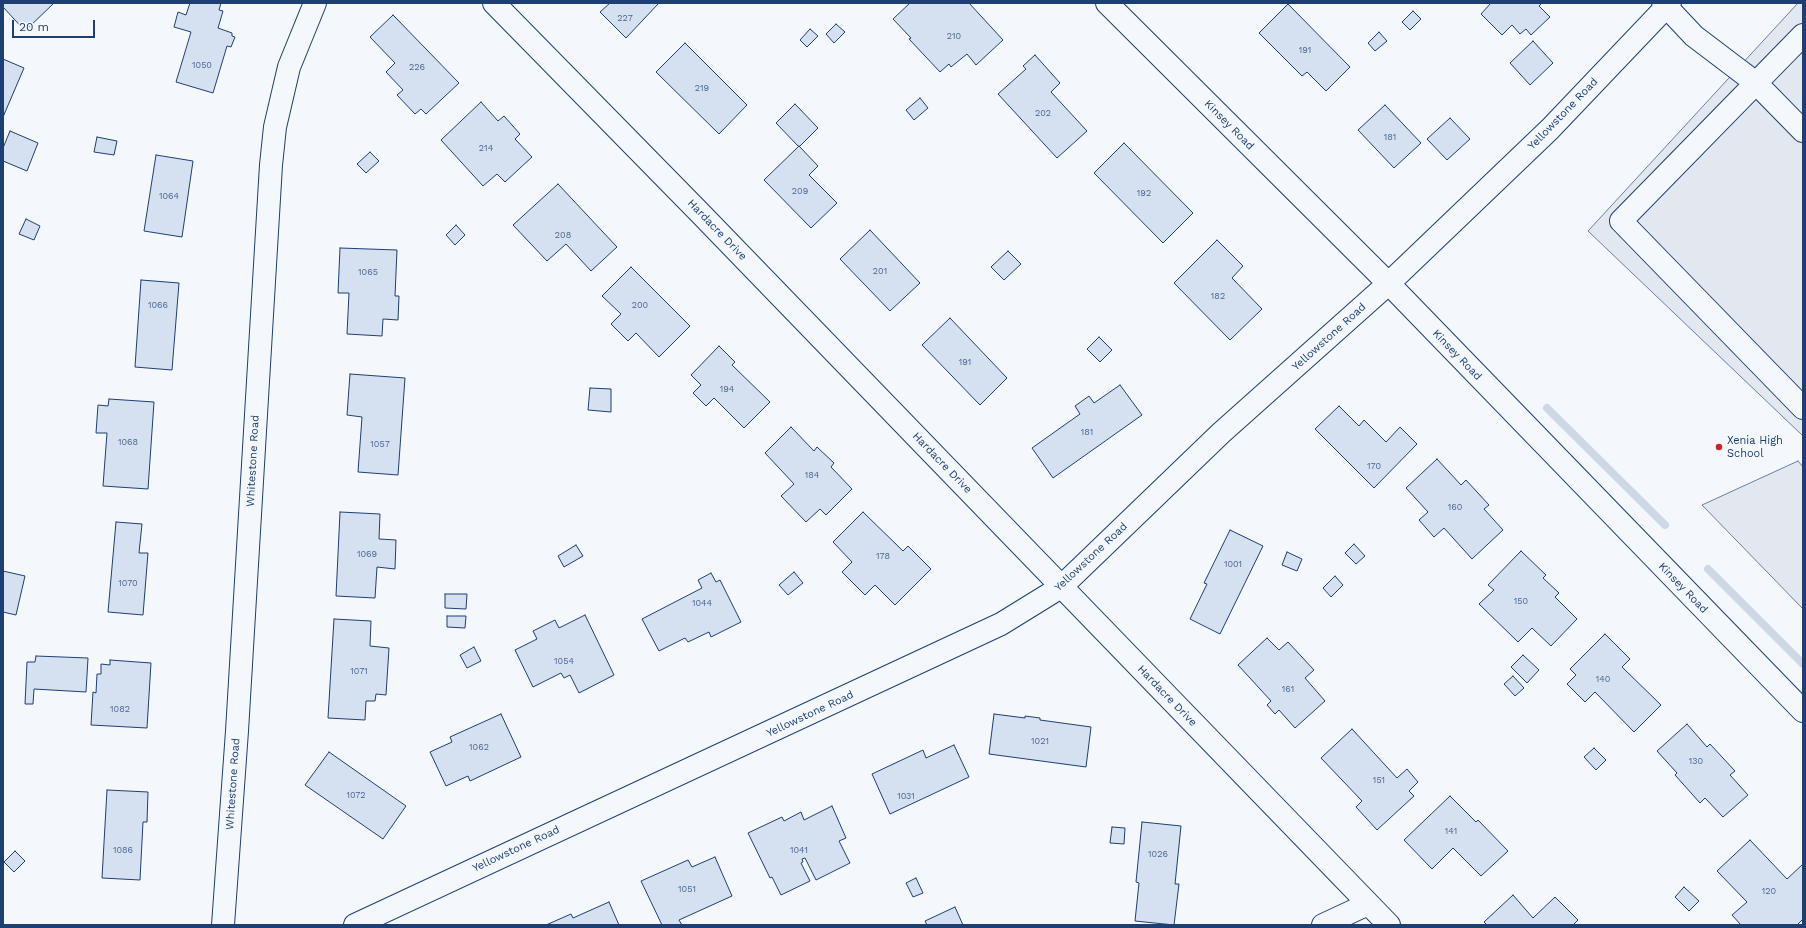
<!DOCTYPE html>
<style>
body{margin:0}
#map{position:relative;width:1806px;height:928px;overflow:hidden;background:#f4f7fb;font-family:"Work Sans",sans-serif}
canvas{display:block}
.frame{position:absolute;inset:0;border:4px solid #1d3f73;pointer-events:none}
.scale{position:absolute;left:12px;top:20px;width:83px;height:18px;box-sizing:border-box;border:2px solid #1d3f73;border-top:0;padding-left:5px;font-size:12px;line-height:14px;white-space:nowrap;color:#1d3f73;-webkit-text-stroke:3px #f4f7fb;paint-order:stroke}
</style>
<div id="map">
<canvas width="1806" height="928"></canvas>
<div class="frame"></div>
<div class="scale">20 m</div>
</div>
<script>
const g = document.querySelector('canvas').getContext('2d');
g.lineJoin = 'round';
function paint(path, color) { g.fillStyle = color; g.fill(path, 'evenodd'); }
const poly = rows => new Path2D(rows.map(r => 'M' + r).join(''));
function trace(path, color, width, dash) { g.strokeStyle = color; g.lineWidth = width; g.lineCap = dash ? 'butt' : 'round'; g.setLineDash(dash || []); g.stroke(path); }
function write(font, color, halo, rows, align = 'center') {
  g.font = font + ' "Work Sans",sans-serif'; g.lineWidth = 3; g.setLineDash([]); g.textBaseline = 'middle'; g.strokeStyle = halo; g.fillStyle = color; for (const [text, x, y, turn = 0] of rows) {
    g.save(); g.translate(x, y); g.rotate((+turn || 0) * Math.PI / 180); g.textAlign = isNaN(turn) ? turn : align; if (halo) g.strokeText(text, 0, 0); g.fillText(text, 0, 0); g.restore();
  }
}
const parking = poly([
 [1798,3,1803,3,1803,436,1588,231,1798,3],
 [1798,461,1803,467,1803,609,1702,505,1798,461]
]);
paint(parking, '#e3e8f0');
trace(parking, '#687fa3', 1);
trace(poly([
 [1547,408,1665,525],
 [1708,569,1803,664]
]), '#cfd7e4', 8);
const building = poly([
 [3,3,54,3,25,31,3,7,3,3],
 [190,3,221,3,219,10,223,11,218,28,232,33,232,36,235,37,231,47,227,46,213,93,176,82,191,32,174,27,178,12,186,15,190,3],
 [610,3,659,3,626,38,600,12,610,3],
 [910,3,969,3,1003,40,976,65,967,54,951,67,949,64,940,72,909,39,911,38,893,19,910,3],
 [1491,3,1542,3,1539,6,1550,17,1531,35,1526,29,1520,34,1512,25,1502,35,1481,14,1491,3],
 [1288,4,1350,67,1326,91,1307,72,1302,76,1259,33,1288,4],
 [1413,11,1421,19,1410,30,1402,22,1413,11],
 [393,15,459,83,426,114,421,109,415,114,397,95,403,90,386,72,395,63,370,37,393,15],
 [836,24,845,32,834,43,826,34,836,24],
 [810,29,818,36,807,47,800,40,810,29],
 [1379,32,1387,41,1375,51,1368,43,1379,32],
 [1533,41,1553,63,1530,85,1510,63,1533,41],
 [685,43,747,105,719,134,656,72,685,43],
 [1035,55,1060,83,1051,92,1087,131,1057,158,998,94,1026,69,1023,66,1035,55],
 [3,59,24,68,3,117,3,59],
 [920,98,928,108,914,120,906,110,920,98],
 [481,102,498,121,504,116,520,134,515,139,532,157,505,182,497,174,483,186,441,140,481,102],
 [795,104,818,128,799,147,776,123,795,104],
 [1385,105,1421,143,1394,168,1358,130,1385,105],
 [1450,118,1470,139,1447,160,1427,139,1450,118],
 [10,131,38,143,27,171,3,161,3,148,10,131],
 [97,137,117,141,114,155,94,152,97,137],
 [1124,143,1193,213,1163,243,1094,173,1124,143],
 [799,146,818,166,809,175,837,203,811,228,764,180,799,146],
 [370,152,379,161,366,173,357,164,370,152],
 [156,155,193,161,182,237,144,231,156,155],
 [558,184,617,247,591,271,566,244,547,261,513,225,558,184],
 [26,219,40,226,34,240,19,234,26,219],
 [456,225,465,235,455,245,446,235,456,225],
 [870,230,920,283,890,311,840,259,870,230],
 [1217,240,1243,266,1232,278,1262,309,1230,340,1174,283,1217,240],
 [340,248,397,250,395,296,399,296,398,320,383,319,382,336,347,334,349,293,338,293,340,248],
 [1008,251,1021,264,1004,280,991,267,1008,251],
 [631,267,690,326,659,357,636,333,628,341,611,324,621,314,602,296,631,267],
 [141,280,179,283,172,370,135,367,141,280],
 [950,318,1007,378,980,405,922,345,950,318],
 [1099,337,1112,350,1100,362,1087,349,1099,337],
 [719,346,735,362,732,365,770,402,744,428,714,398,706,406,693,393,701,385,691,375,719,346],
 [350,374,405,378,398,475,358,472,362,417,347,415,350,374],
 [1120,385,1142,415,1053,478,1032,448,1080,414,1075,406,1089,396,1094,403,1120,385],
 [590,388,611,389,611,412,588,410,590,388],
 [109,399,154,402,148,489,103,486,107,433,96,433,98,405,108,406,109,399],
 [1339,406,1359,426,1364,420,1386,442,1400,427,1417,444,1374,488,1315,429,1339,406],
 [791,427,814,451,817,447,834,463,831,467,852,489,826,515,820,509,806,522,781,496,794,484,765,453,791,427],
 [1437,459,1461,485,1466,480,1489,505,1484,509,1503,530,1472,559,1444,528,1434,537,1419,520,1428,512,1406,488,1437,459],
 [340,512,380,514,379,539,396,540,395,569,377,567,375,598,336,596,340,512],
 [863,512,903,551,908,546,931,569,895,605,875,585,865,595,842,572,852,562,833,542,863,512],
 [116,522,142,524,139,553,148,553,143,615,108,612,116,522],
 [1230,530,1263,546,1220,634,1190,619,1207,584,1204,583,1230,530],
 [1354,544,1365,556,1356,564,1345,553,1354,544],
 [576,545,583,556,564,567,558,556,576,545],
 [1521,551,1546,575,1543,578,1559,593,1555,597,1577,619,1551,646,1532,628,1518,642,1479,604,1494,590,1488,585,1521,551],
 [1287,552,1302,559,1297,571,1282,565,1287,552],
 [3,571,25,576,16,615,3,612,3,571],
 [794,572,803,583,788,595,779,585,794,572],
 [711,573,716,582,720,580,741,622,711,637,709,632,688,642,685,638,659,651,642,619,702,588,698,580,711,573],
 [1335,576,1343,585,1331,597,1323,588,1335,576],
 [445,594,467,594,466,609,445,608,445,594],
 [585,615,614,675,579,693,570,675,564,678,561,673,533,687,515,650,537,639,533,631,555,620,559,628,585,615],
 [447,616,466,616,465,628,447,627,447,616],
 [334,619,371,621,370,646,389,648,386,695,376,694,375,701,366,701,365,720,328,718,334,619],
 [1605,634,1630,659,1622,667,1661,705,1634,732,1595,692,1585,702,1567,684,1576,675,1570,669,1605,634],
 [1267,638,1279,650,1288,642,1314,670,1305,678,1325,701,1295,728,1279,710,1275,714,1267,705,1271,701,1238,665,1267,638],
 [474,647,481,661,467,668,460,655,474,647],
 [1523,655,1539,670,1527,683,1511,667,1523,655],
 [36,656,88,658,86,692,34,689,33,704,25,704,27,662,35,662,36,656],
 [110,660,151,663,147,728,91,725,93,692,96,693,97,674,101,674,101,664,110,665,110,660],
 [1513,676,1524,688,1515,696,1504,684,1513,676],
 [501,714,521,757,470,781,468,776,446,786,430,752,452,742,450,737,501,714],
 [994,714,1025,718,1025,716,1040,718,1040,720,1091,727,1086,767,989,754,994,714],
 [1687,724,1707,747,1710,744,1735,771,1730,775,1748,795,1723,817,1705,798,1700,803,1675,775,1677,773,1657,751,1687,724],
 [1352,729,1397,778,1407,769,1418,782,1409,791,1414,796,1377,830,1356,807,1362,801,1321,758,1352,729],
 [954,745,969,777,890,814,872,774,923,750,926,758,954,745],
 [1594,748,1606,760,1596,770,1584,757,1594,748],
 [329,752,406,806,383,839,305,785,329,752],
 [107,790,148,792,147,822,143,822,140,880,102,878,107,790],
 [1450,796,1476,822,1478,820,1508,851,1481,876,1453,848,1432,869,1404,840,1450,796],
 [832,806,846,838,839,841,850,863,816,880,805,858,802,859,803,862,801,863,810,881,781,895,772,877,770,878,748,833,782,817,784,821,801,812,804,820,832,806],
 [1142,822,1181,826,1175,884,1179,884,1174,925,1135,921,1139,883,1136,882,1142,822],
 [1112,827,1125,828,1124,844,1110,843,1112,827],
 [1750,840,1787,879,1803,864,1803,919,1797,925,1741,925,1732,915,1747,902,1717,871,1750,840],
 [15,851,25,861,14,872,4,862,15,851],
 [715,857,732,896,679,920,682,925,662,925,641,881,688,860,692,867,715,857],
 [916,878,923,893,913,897,906,883,916,878],
 [1684,887,1699,901,1689,911,1675,897,1684,887],
 [1513,895,1533,918,1555,897,1578,920,1573,925,1487,925,1484,922,1513,895],
 [609,902,619,925,546,925,571,914,573,918,609,902],
 [955,907,963,925,927,925,925,921,955,907]
]);
paint(building, '#d5e0f0');
trace(building, '#1d3f73', 1);
const minor = poly([
 [494,3,701,214,1389,925],
 [1107,3,1395,290,1803,711],
 [1663,3,1694,36,1756,83,1803,131],
 [1803,35,1621,221,1803,408],
 [223,925,237,731,271,165,275,127,289,67,315,3],
 [355,925,1001,624,1061,587,1221,433,1388,284,1550,129,1670,3],
 [1323,925,1368,904]
]);
trace(minor, '#1d3f73', 24);
trace(minor, '#f4f7fb', 22);
for (const [x, y, r, color] of [
 [1719,447,4,"#c62828"]
]) { const dot = new Path2D(); dot.arc(x, y, r, 0, 2 * Math.PI); g.fillStyle = color; g.fill(dot); trace(dot, '#f4f7fb', 1.5); }
write('9px', '#4b6792', null, [
 ["227",625,18],
 ["210",954,36],
 ["191",1305,50],
 ["1050",202,65],
 ["226",417,67],
 ["219",702,88],
 ["202",1043,113],
 ["181",1390,137],
 ["214",486,148],
 ["209",800,191],
 ["192",1144,193],
 ["1064",169,196],
 ["208",563,235],
 ["201",880,271],
 ["1065",368,272],
 ["182",1218,296],
 ["1066",158,305],
 ["200",640,305],
 ["191",965,362],
 ["194",727,389],
 ["181",1087,432],
 ["1068",128,442],
 ["1057",380,444],
 ["170",1374,466],
 ["184",812,475],
 ["160",1455,507],
 ["1069",367,554],
 ["178",883,556],
 ["1001",1233,564],
 ["1070",128,583],
 ["150",1521,601],
 ["1044",702,603],
 ["1054",564,661],
 ["1071",359,671],
 ["140",1603,679],
 ["161",1288,689],
 ["1082",120,709],
 ["1021",1040,741],
 ["1062",479,747],
 ["130",1696,761],
 ["151",1379,780],
 ["1072",356,795],
 ["1031",906,796],
 ["141",1451,831],
 ["1086",123,850],
 ["1041",799,850],
 ["1026",1158,854],
 ["1051",687,889],
 ["120",1769,891]
]);
write('11px', '#1d3f73', '#f4f7fb', [
 ["Yellowstone Road",1563,114,-46],
 ["Kinsey Road",1229,125,45],
 ["Hardacre Drive",717,230,46],
 ["Yellowstone Road",1329,337,-42],
 ["Kinsey Road",1457,355,46],
 ["Whitestone Road",253,461,-87],
 ["Hardacre Drive",942,463,46],
 ["Yellowstone Road",1091,557,-43],
 ["Kinsey Road",1683,588,46],
 ["Hardacre Drive",1167,696,46],
 ["Yellowstone Road",810,714,-25],
 ["Whitestone Road",233,784,-86],
 ["Yellowstone Road",516,849,-25]
]);
write('11px', '#1d3f73', '#f4f7fb', [
 ["Xenia High",1727,441],
 ["School",1727,454]
], 'left');
</script>
